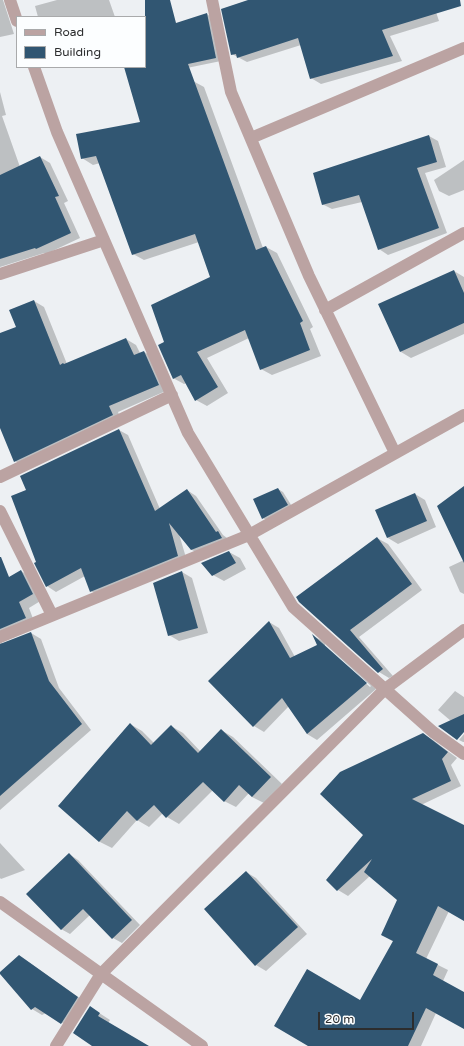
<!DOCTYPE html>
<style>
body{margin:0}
#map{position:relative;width:464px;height:1046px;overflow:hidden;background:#edf0f3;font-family:"Varela Round",sans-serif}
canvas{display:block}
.legend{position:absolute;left:16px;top:16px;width:130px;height:52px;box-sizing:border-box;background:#fcfeff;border:1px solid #a9aaab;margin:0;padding:5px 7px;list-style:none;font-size:12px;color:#2c2d2e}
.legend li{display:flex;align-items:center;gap:8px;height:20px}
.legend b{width:20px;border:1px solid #a9aaab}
.scale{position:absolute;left:318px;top:1012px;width:96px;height:18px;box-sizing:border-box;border:2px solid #2c2d2e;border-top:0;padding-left:5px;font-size:12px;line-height:14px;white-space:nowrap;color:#2c2d2e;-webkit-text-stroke:3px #fcfeff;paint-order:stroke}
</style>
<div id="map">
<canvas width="464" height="1046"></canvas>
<ul class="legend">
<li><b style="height:5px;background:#bba3a2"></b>Road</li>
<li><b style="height:11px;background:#315672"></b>Building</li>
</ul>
<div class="scale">20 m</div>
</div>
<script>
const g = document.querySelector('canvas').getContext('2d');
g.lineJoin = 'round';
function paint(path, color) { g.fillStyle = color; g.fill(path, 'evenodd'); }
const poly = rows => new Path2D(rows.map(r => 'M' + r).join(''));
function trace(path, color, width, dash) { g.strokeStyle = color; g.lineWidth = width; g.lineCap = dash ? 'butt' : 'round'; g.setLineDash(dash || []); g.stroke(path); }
paint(poly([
 [0,0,3,0,14,34,0,37],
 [57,0,109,0,115,17,38,17,35,6],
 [251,0,432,0,439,21,390,36,402,61,321,84,311,78,301,45,247,62,232,54],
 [207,14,212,18,221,61,177,70],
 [193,81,204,87,263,248,266,247,277,253,313,327,310,329,321,356,272,375,261,369,249,338,207,358,228,393,207,406,196,400,187,383,184,384,173,378,165,343,211,277,199,242,144,260,133,254,100,163,93,165,82,158,141,122],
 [0,92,6,115,2,116,20,167,40,157,50,163,68,201,64,203,80,238,46,254,44,253,0,267],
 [429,136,438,141,446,167,425,173,447,233,388,255,379,249,362,202,332,209,322,204],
 [464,160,464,190,449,196,439,191,434,180],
 [454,271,464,277,464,334,411,358,401,352],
 [34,301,44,307,67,364,126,339,136,345,140,353,144,352,154,357,168,390,118,412,122,421,25,467,15,461,0,377,0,334,18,327],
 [119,430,128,435,160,509,187,490,196,496,223,535,227,538,201,555,192,550,179,534,187,561,100,597,91,591,85,576,56,592,47,586,36,563,37,563,27,490],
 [464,487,464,594,460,592,449,567,464,560],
 [278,489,283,492,293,508,268,521,263,518],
 [415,494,425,500,436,527,398,544,388,538],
 [377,538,388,544,422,590,359,637,393,676,389,678,379,672,300,602],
 [229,552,240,558,246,569,224,581,213,575],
 [21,571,31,577,42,600,29,608,35,624,2,641,2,645,31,633,41,639,59,688,91,730,0,810,0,582],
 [182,572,192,578,208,633,179,641,169,635],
 [269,622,279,628,295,657,318,645,315,637,323,641,376,689,317,740,307,734,289,706,264,732,254,726],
 [325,644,371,686,370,687,325,647],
 [455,691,464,697,464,731,451,721,438,710],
 [130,724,142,731,154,743,171,726,183,733,201,752,221,730,233,737,282,784,264,803,252,797,249,793,236,807,224,801,213,790,179,824,167,817,163,813,149,827,137,820,112,848,100,842,60,806],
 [423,734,433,740,457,758,451,765,461,786,421,805,464,826,464,920,449,911,426,959,448,970,443,981,464,993,464,1028,436,1013,421,1046,310,1046,360,1001,394,942,382,935,398,899,370,876,348,896,338,890,365,835],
 [464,734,464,742,463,742,459,740],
 [0,843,25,870,1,879,0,878],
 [69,854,78,860,140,925,122,943,113,938,90,915,70,934,61,929],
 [246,872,256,878,307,934,266,971,256,965,205,909],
 [19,957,30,963,88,1004,72,1029,46,1013,42,1015,32,1009,0,973],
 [90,1007,110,1020,108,1023,148,1046,93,1046]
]), '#0003');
paint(poly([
 [145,0,170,0,176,23,207,13,216,58,188,64,256,250,266,246,303,321,300,323,310,350,260,370,245,330,197,352,218,387,195,401,181,375,173,379,158,345,164,342,151,305,210,277,195,234,132,255,96,156,81,159,76,134,140,122,124,67,145,67],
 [248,0,460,0,461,6,382,30,393,56,310,79,298,38,237,58,236,54,231,55,221,9],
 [429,135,437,162,417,168,439,228,378,250,359,195,322,205,313,173],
 [40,156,59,196,55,197,71,233,36,249,35,248,0,259,0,175],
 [454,270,464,293,464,323,400,352,378,304],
 [34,300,60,365,63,363,64,364,126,338,134,355,144,351,159,385,109,406,113,415,14,462,0,428,0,333,16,327,9,310],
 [119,429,155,511,187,489,216,532,218,531,222,538,191,550,169,523,178,556,90,592,81,568,46,587,34,563,36,562,11,496,26,490,20,476],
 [464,486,464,563,437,506],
 [278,488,288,505,262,519,253,499],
 [415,493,427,521,387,538,375,510],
 [377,537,412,584,350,630,383,669,378,673,299,602,296,597],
 [229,551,236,563,212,576,201,563],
 [0,557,1,557,9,577,21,570,33,594,19,602,26,618,0,629],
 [182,571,198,628,168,636,153,583],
 [269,621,290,658,317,645,312,634,367,683,307,734,282,698,253,727,208,681],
 [31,632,49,681,82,724,0,796,0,644],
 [464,714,464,732,457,740,438,726],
 [130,723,151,745,171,725,198,753,221,729,271,777,252,797,239,785,224,802,203,782,166,818,154,805,137,821,127,811,99,842,58,806],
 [423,733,448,752,442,759,451,781,412,799,464,825,464,921,438,906,416,953,438,964,433,975,464,992,464,1029,426,1008,408,1046,308,1046,274,1026,307,969,360,1000,393,941,381,935,397,900,364,872,372,859,337,891,326,880,363,835,320,794,340,772],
 [69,853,132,920,112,939,83,909,61,930,26,894],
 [246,871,298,927,255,966,204,909],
 [19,955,78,997,61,1024,35,1007,31,1010,0,974,0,972],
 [90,1006,100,1013,98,1016,149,1046,92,1046,73,1033]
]), '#315672');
trace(poly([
 [10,0,17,21],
 [212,0,231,92,309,276,395,453],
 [34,67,57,132,188,433,293,607,433,732,464,754],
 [251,138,464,48],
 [0,274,104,240],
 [325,310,464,233],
 [0,477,172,395],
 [0,511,52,615],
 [0,637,249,535,464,415],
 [0,902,202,1046],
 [56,1046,101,974,385,689,464,630]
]), '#bba3a2', 12);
</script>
